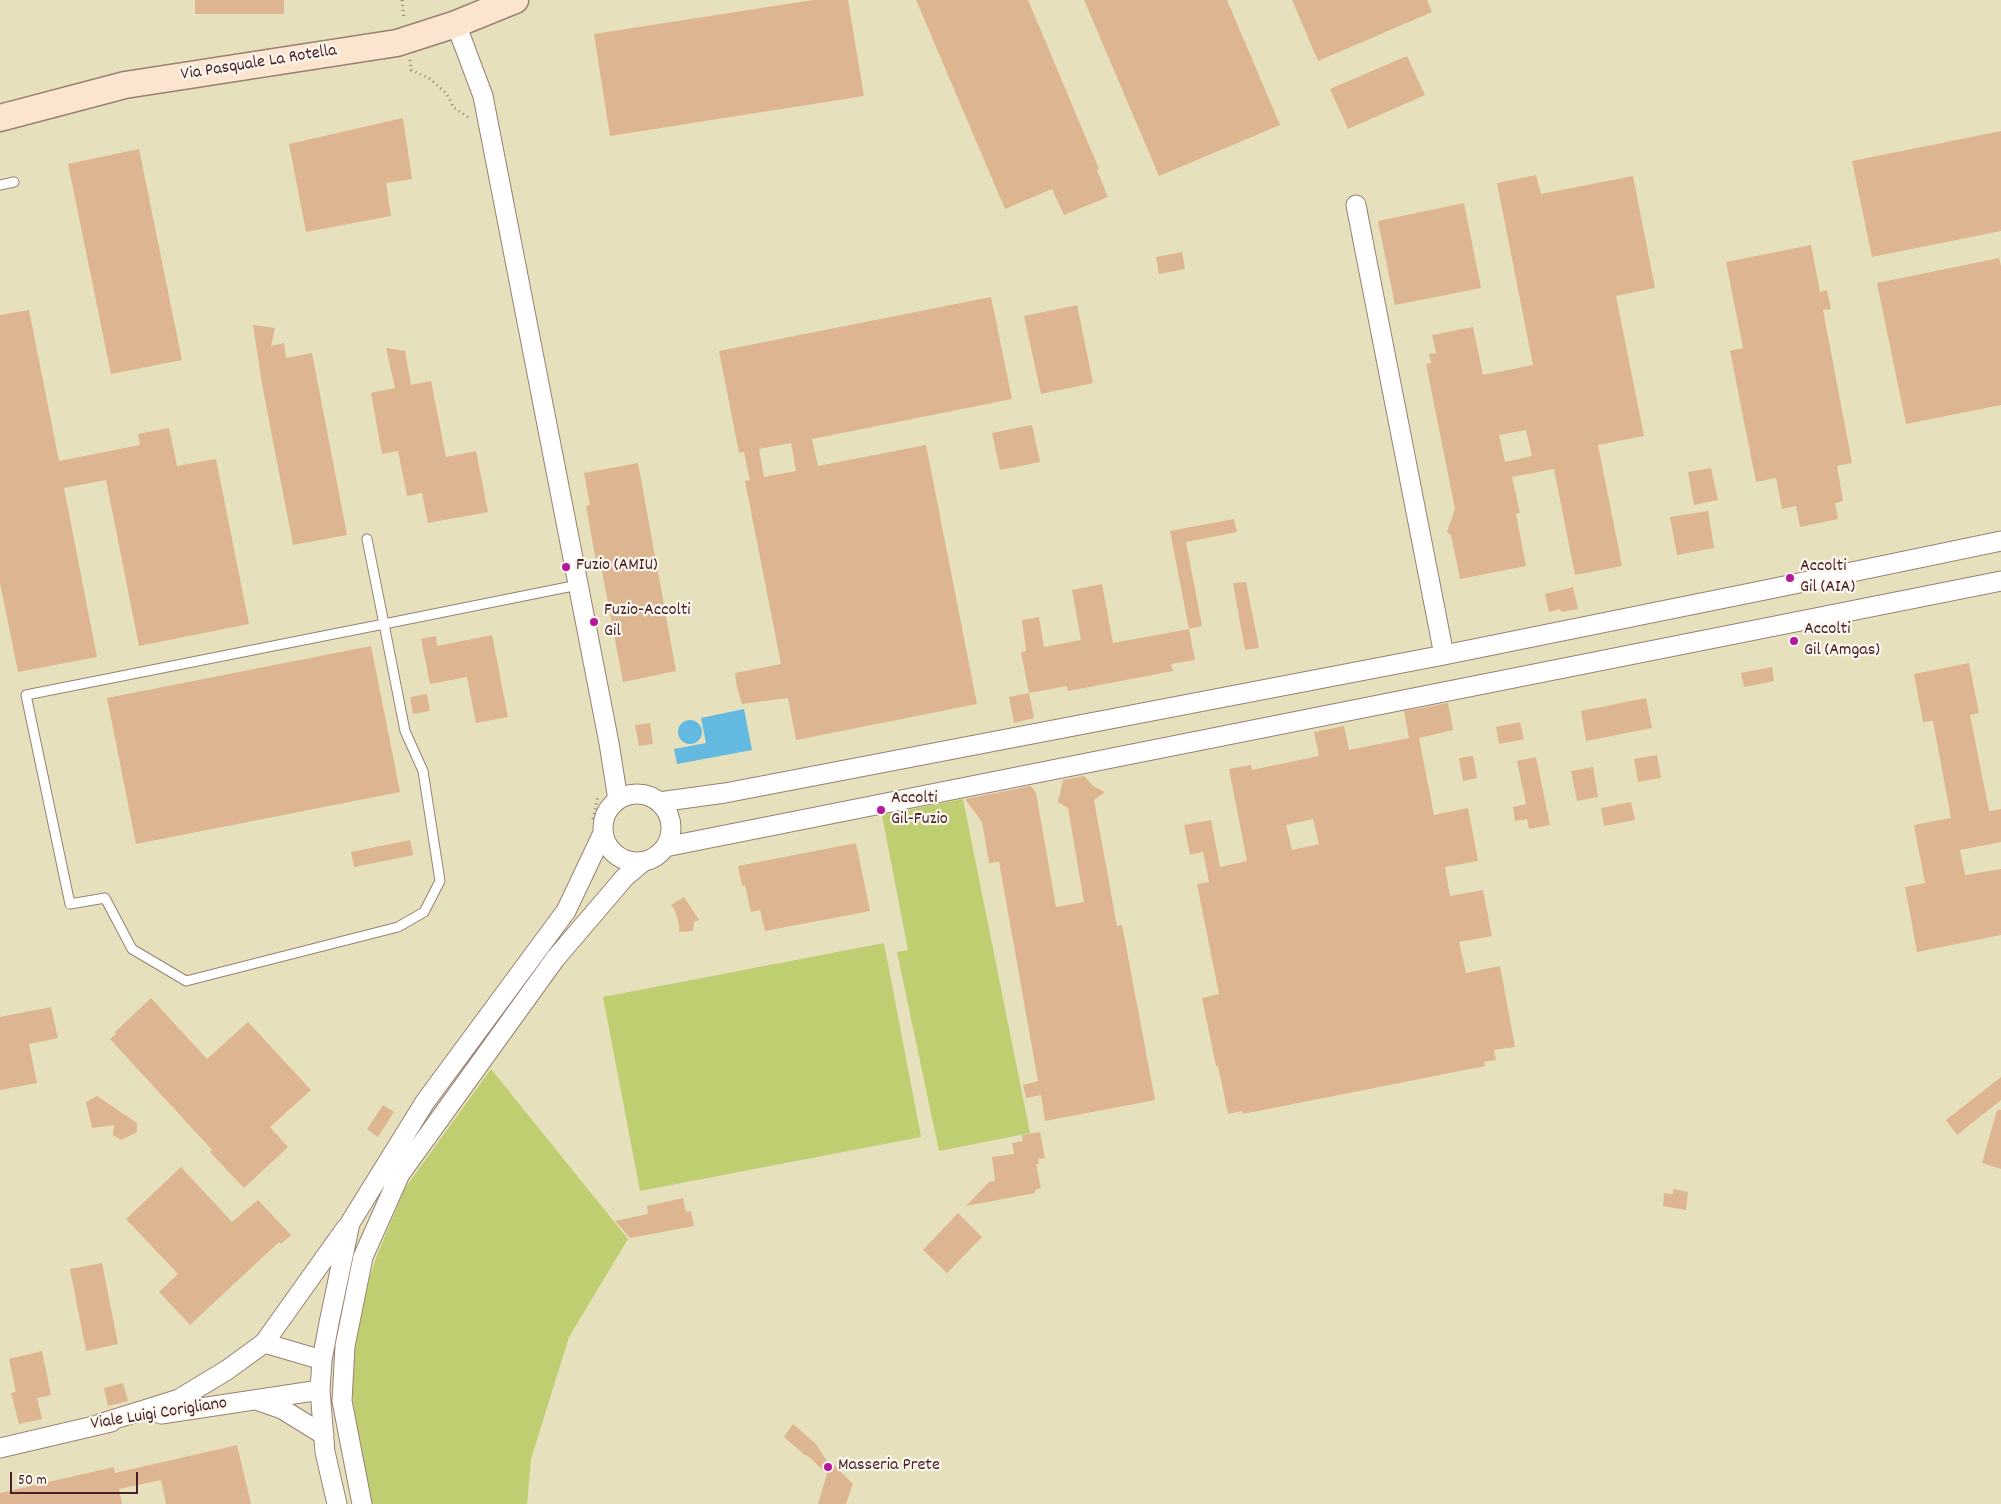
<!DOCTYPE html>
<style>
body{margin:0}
#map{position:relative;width:2001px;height:1504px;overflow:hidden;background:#e7e0bc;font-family:Dekko,sans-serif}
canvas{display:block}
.scale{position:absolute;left:10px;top:1472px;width:128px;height:22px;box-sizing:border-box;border:2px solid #4a1f2b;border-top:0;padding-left:6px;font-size:15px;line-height:18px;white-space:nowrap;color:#4a1f2b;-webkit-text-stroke:4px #fbf7ec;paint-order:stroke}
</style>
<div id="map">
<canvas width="2001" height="1504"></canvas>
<div class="scale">50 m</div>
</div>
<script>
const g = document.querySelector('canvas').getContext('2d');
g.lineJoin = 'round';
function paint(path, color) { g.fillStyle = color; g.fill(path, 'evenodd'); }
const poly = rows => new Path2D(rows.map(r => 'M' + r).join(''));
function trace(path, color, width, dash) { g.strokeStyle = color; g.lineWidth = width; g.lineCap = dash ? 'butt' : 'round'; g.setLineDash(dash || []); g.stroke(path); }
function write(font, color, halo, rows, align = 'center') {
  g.font = font + ' Dekko,sans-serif'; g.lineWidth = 4.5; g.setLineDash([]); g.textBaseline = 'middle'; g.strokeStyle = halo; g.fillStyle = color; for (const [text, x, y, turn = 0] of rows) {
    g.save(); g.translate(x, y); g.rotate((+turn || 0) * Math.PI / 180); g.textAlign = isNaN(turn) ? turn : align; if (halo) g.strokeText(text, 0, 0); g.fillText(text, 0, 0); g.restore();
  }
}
paint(poly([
 [963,799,1030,1133,939,1151,897,952,908,950,882,815],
 [884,943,921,1137,640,1191,603,997],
 [491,1069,628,1239,569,1337,531,1459,527,1504,372,1504,361,1459,352,1393,351,1357,362,1299,376,1258,405,1188]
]), '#bece71');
paint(poly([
 [744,709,752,750,677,764,674,749,706,743,701,718],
 '678 732a12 12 0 1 1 24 0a12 12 0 1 1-24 0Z'
]), '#64b9e0');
paint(poly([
 [195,0,284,0,284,14,195,14],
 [813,0,848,0,864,96,610,136,594,34],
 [916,0,1028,0,1099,169,1097,170,1108,197,1064,215,1052,189,1005,209],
 [1084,0,1227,0,1280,125,1159,176],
 [1292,0,1427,0,1432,12,1318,61],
 [1407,56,1425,95,1348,129,1330,89],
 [403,118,412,179,386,183,391,216,306,232,289,144],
 [2001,131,2001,231,1872,257,1852,161],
 [139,149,182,360,111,374,68,164],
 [1536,175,1541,194,1633,176,1655,288,1616,296,1644,436,1598,445,1622,566,1575,575,1554,469,1512,477,1520,513,1516,514,1526,566,1460,579,1451,535,1447,532,1455,509,1426,364,1431,363,1429,354,1436,353,1432,335,1473,327,1483,375,1533,365,1497,183],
 [1526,430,1532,456,1505,462,1499,435],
 [1464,203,1481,288,1395,305,1378,221],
 [1811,245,1820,292,1827,290,1831,309,1823,310,1852,463,1837,466,1843,501,1835,503,1838,519,1800,527,1796,506,1782,509,1776,478,1756,482,1730,351,1743,348,1726,262],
 [1182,252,1185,269,1159,274,1156,257],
 [1999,258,2001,266,2001,405,1906,424,1877,283],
 [991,297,1012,399,812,439,818,466,926,445,977,704,796,740,788,698,742,704,737,687,735,673,781,664,745,481,750,480,744,452,739,453,719,351],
 [791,443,796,471,764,477,759,449],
 [1077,305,1093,383,1041,394,1024,316],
 [29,310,59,461,140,445,138,434,169,428,177,466,216,459,249,624,139,646,106,480,64,488,97,657,18,672,0,583,0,315],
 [253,325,275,328,271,346,284,343,286,358,312,353,347,535,293,545,262,384],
 [386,348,405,351,411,385,431,381,446,457,476,451,488,512,428,523,422,493,407,496,398,451,382,454,371,393,395,388],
 [1032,425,1040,462,1000,470,992,433],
 [638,463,676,671,623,682,601,566,597,566,586,506,590,505,584,473],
 [1711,468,1718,500,1694,505,1688,472],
 [1708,511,1714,548,1677,555,1670,517],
 [1234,519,1237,532,1186,542,1202,626,1189,629,1170,531],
 [1246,582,1259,648,1245,650,1233,583],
 [1102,584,1113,643,1189,629,1195,660,1171,664,1173,671,1068,691,1067,686,1029,693,1021,652,1026,651,1022,620,1039,617,1044,647,1081,640,1072,590],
 [1573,587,1578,609,1561,612,1560,609,1549,612,1545,594],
 [492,635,508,717,476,723,467,677,430,684,421,639,436,636,437,646],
 [371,646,400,792,136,844,107,698],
 [1969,663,1979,713,1970,715,1989,811,2001,809,2001,842,1960,850,1965,875,2001,869,2001,935,1917,952,1905,887,1925,883,1914,825,1951,818,1933,721,1923,722,1914,674],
 [1772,667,1774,681,1744,687,1741,673],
 [1029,693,1034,718,1014,723,1009,697],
 [427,694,430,711,413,714,410,697],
 [1646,698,1652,728,1586,741,1581,711],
 [1448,703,1453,730,1419,738,1434,815,1468,808,1478,861,1445,867,1450,896,1483,890,1492,936,1459,942,1466,973,1500,966,1515,1047,1494,1050,1496,1060,1484,1062,1485,1066,1243,1114,1242,1111,1228,1114,1218,1066,1216,1066,1202,998,1219,994,1197,884,1209,882,1203,852,1190,855,1184,825,1211,820,1220,867,1247,861,1229,769,1251,765,1252,770,1319,756,1314,732,1344,726,1349,750,1409,738,1404,711],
 [1313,819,1319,844,1292,850,1286,825],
 [1520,722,1524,739,1499,744,1496,727],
 [650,723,653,744,639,746,635,725],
 [1657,755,1661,778,1638,782,1634,759],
 [1473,756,1477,778,1463,781,1459,758],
 [1536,757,1550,825,1529,829,1527,819,1515,821,1513,807,1526,804,1517,761],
 [1593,767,1598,797,1577,801,1571,771],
 [1084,776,1093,786,1105,792,1094,800,1117,926,1122,925,1155,1100,1045,1121,1041,1095,1026,1098,1023,1085,1038,1081,999,862,989,863,982,822,965,799,1031,786,1036,793,1056,907,1084,902,1068,808,1058,802,1063,780],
 [1631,802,1635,820,1604,826,1601,808],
 [410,840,413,855,354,867,351,852],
 [856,843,870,911,765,931,760,910,751,912,745,885,742,886,738,866],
 [684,897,699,920,694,922,693,931,679,932,679,925,675,910,671,905],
 [151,998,207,1059,248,1022,311,1090,270,1127,288,1147,244,1188,210,1152,212,1150,110,1039,116,1034,115,1032],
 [51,1007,58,1038,29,1044,37,1083,0,1090,0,1017],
 [2001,1077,2001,1100,1957,1135,1946,1120],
 [97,1096,137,1123,137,1132,121,1140,113,1135,114,1125,92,1128,86,1102],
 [383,1105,394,1112,378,1137,367,1129],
 [1997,1110,2001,1110,2001,1169,1982,1163],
 [1040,1132,1045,1158,1038,1159,1039,1164,1036,1164,1041,1188,1035,1190,1035,1193,966,1206,989,1182,995,1181,992,1157,1014,1154,1012,1143,1023,1141,1022,1135],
 [181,1167,232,1222,258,1200,291,1235,281,1244,279,1242,190,1325,159,1292,178,1274,126,1219],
 [1673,1189,1688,1192,1686,1210,1663,1206,1664,1193,1673,1194],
 [683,1198,686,1212,691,1211,694,1226,630,1238,615,1221,648,1214,647,1206],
 [958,1213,982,1237,947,1273,923,1250],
 [102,1263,118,1344,86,1351,70,1269],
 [42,1351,51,1395,37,1398,42,1419,19,1424,11,1393,16,1392,9,1359],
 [123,1383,128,1401,108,1406,104,1388],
 [793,1424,816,1444,830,1466,831,1462,853,1484,846,1504,818,1504,827,1474,807,1455,806,1456,784,1437],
 [237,1445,251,1504,166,1504,161,1480,119,1489,122,1504,0,1504,0,1493,114,1467,115,1473]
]), '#ddb691');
const lane = poly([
 [0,185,14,182],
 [367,539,384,624,405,731,423,771,440,881,424,912,398,927,186,981,132,949,105,898,70,904,26,695,384,624,578,585]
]);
const street = poly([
 [456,24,483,96,609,743,618,800],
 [1356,205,1444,655],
 '603 828a34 34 0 1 1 68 0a34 34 0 1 1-68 0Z',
 [659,802,725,793,1444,655,1770,589,2001,541],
 [665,847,2001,581],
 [264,1343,322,1360],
 [259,1401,282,1409,324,1435],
 [161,1414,320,1390],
 [99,1424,179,1399,227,1370,264,1343,346,1228],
 [0,1448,111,1422],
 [337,1504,325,1452,320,1390,322,1360,329,1323,350,1223,425,1102,566,911,603,833],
 [362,1504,342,1401,345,1346,363,1257,400,1174,555,959,625,877,644,861]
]);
const secondary = poly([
 [0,118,125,85,397,43,456,24,515,0]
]);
trace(lane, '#988074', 11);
trace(street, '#988074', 21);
trace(secondary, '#988074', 29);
trace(poly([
 [402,0,404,19],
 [410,60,411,70,429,78,446,93,454,108,468,117],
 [593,819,598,796]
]), '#988074', 3, [1, 4]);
trace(lane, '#fff', 9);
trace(street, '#fff', 19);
trace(secondary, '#fbe5cf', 26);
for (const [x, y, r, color] of [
 [566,567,5,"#b5179e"],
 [1790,578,5,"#b5179e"],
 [594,622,5,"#b5179e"],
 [1794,641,5,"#b5179e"],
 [881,810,5,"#b5179e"],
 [828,1467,5,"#b5179e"]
]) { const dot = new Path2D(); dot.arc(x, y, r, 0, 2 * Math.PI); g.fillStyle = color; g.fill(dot); trace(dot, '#fbf7ec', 2); }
write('18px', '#4a1f2b', '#fbf7ec', [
 ["Via Pasquale La Rotella",259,64,-9],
 ["Viale Luigi Corigliano",159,1415,-9]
]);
write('18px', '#4a1f2b', '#fbf7ec', [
 ["Fuzio (AMIU)",576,567],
 ["Accolti",1800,568],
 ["Gil (AIA)",1800,589],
 ["Fuzio-Accolti",604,612],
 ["Gil",604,633],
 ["Accolti",1804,631],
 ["Gil (Amgas)",1804,652],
 ["Accolti",891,800],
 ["Gil-Fuzio",891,821],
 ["Masseria Prete",838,1467]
], 'left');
</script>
